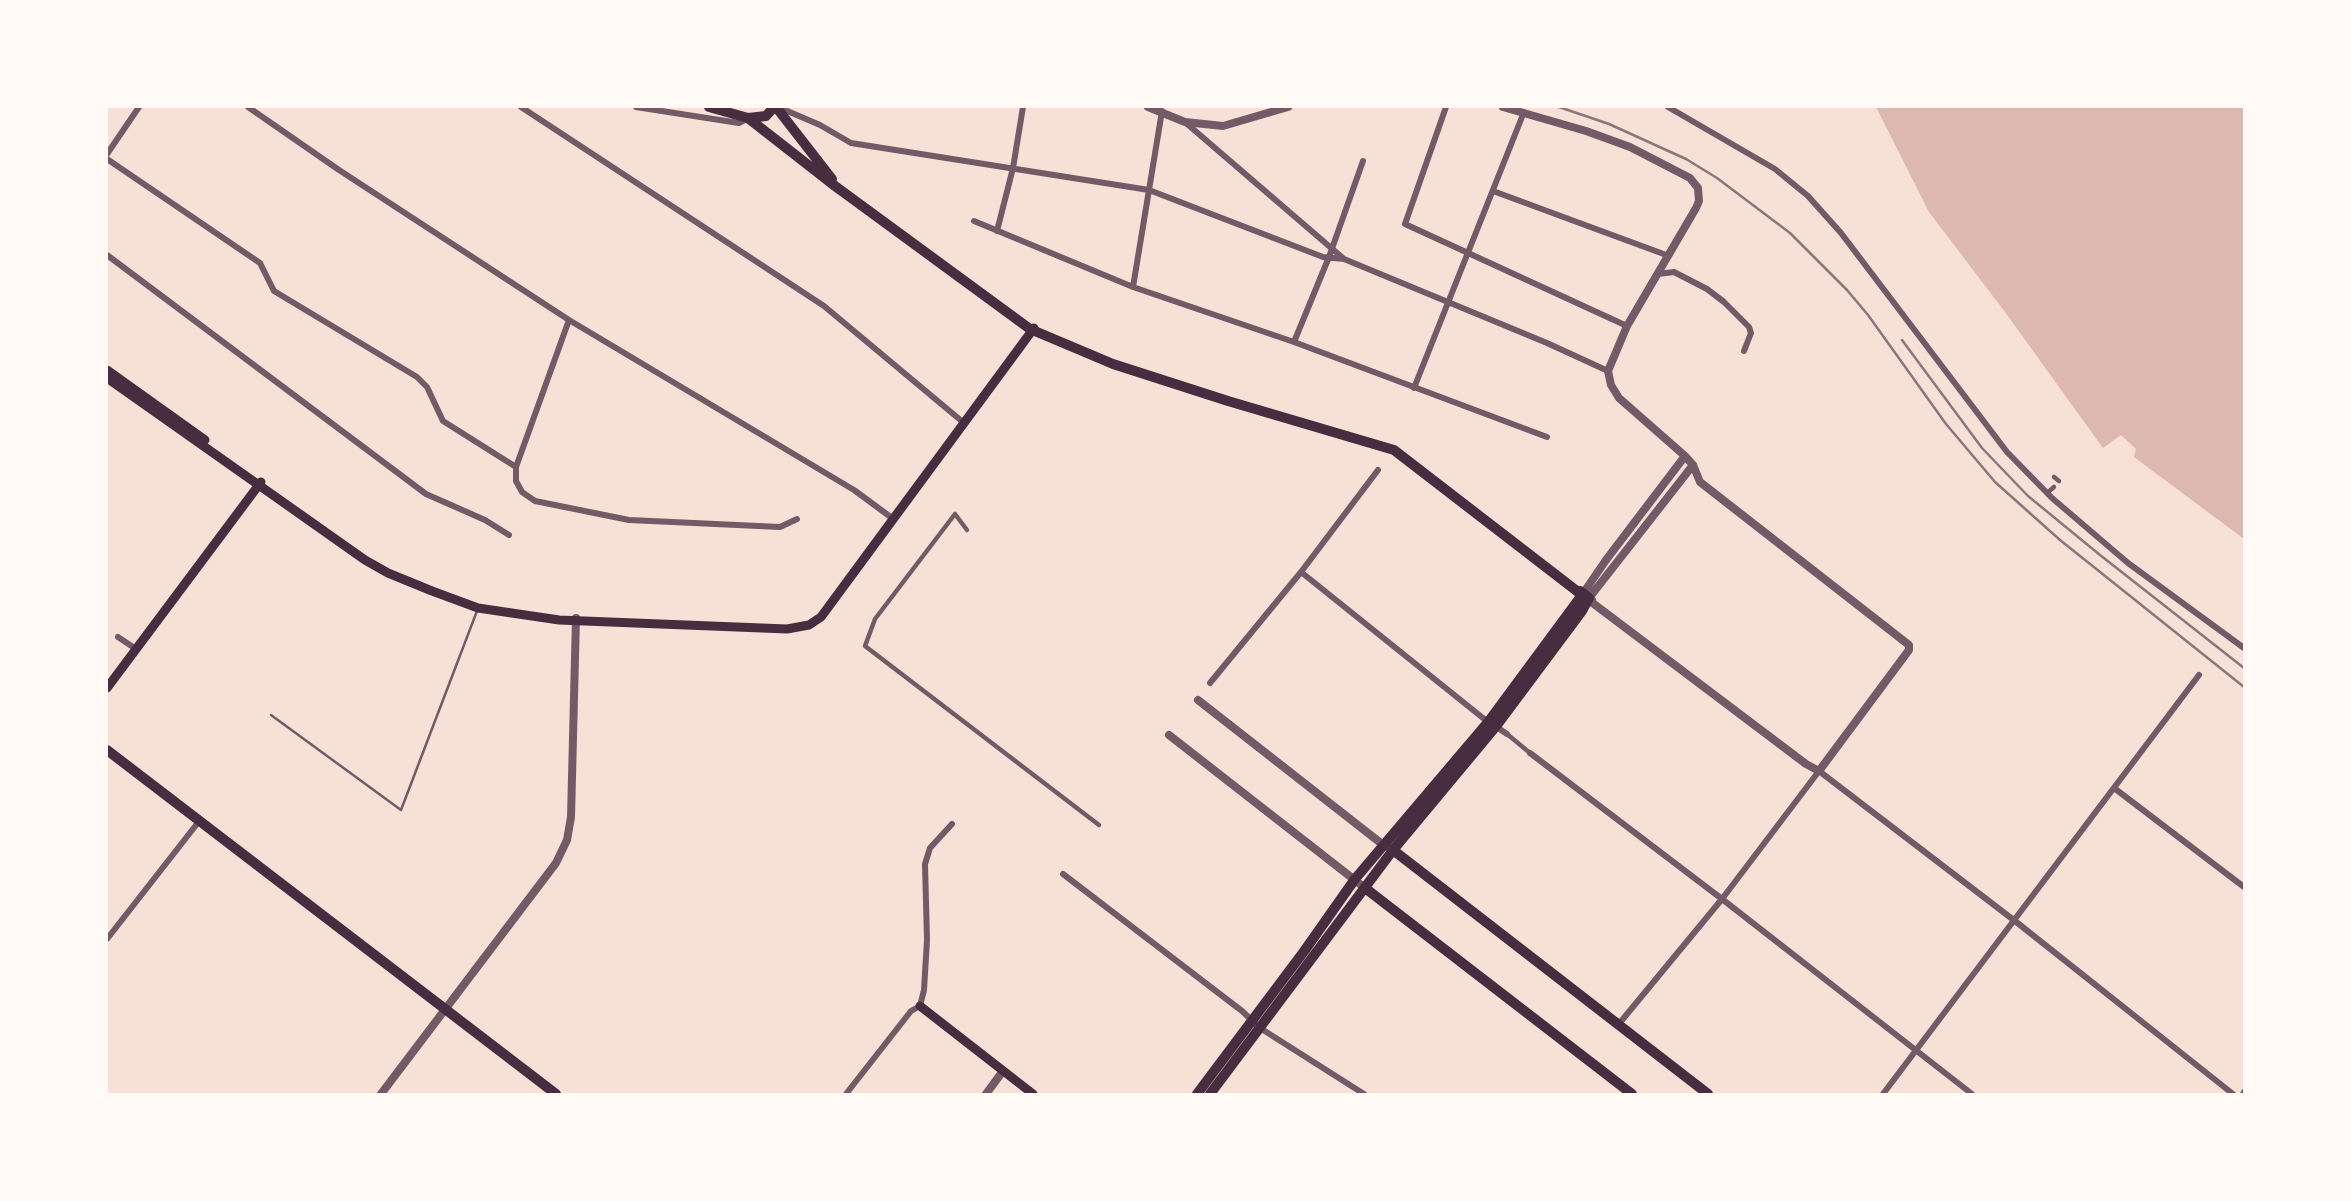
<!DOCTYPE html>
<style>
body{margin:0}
#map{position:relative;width:2351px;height:1201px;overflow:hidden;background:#f7e1d7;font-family:Roboto,sans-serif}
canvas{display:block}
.frame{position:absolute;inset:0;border:108px solid #fffaf5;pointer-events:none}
</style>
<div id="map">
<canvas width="2351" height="1201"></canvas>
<div class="frame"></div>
</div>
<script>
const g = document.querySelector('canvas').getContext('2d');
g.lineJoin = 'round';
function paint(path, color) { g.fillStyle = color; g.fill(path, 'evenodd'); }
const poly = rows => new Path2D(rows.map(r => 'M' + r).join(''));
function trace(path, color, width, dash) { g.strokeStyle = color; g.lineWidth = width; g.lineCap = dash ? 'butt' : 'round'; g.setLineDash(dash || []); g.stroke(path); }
paint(poly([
 [1876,107,2244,107,2244,539,2134,457,2136,449,2121,435,2103,448,2005,312,1929,212]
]), '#dcb8b0');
trace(poly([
 [271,715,401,810,477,611]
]), '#755966', 2.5);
trace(poly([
 [2054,477,2059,481],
 [2047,493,2054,487],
 [967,530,955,514,875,619,865,646,1099,825],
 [1507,734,1530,753]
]), '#755966', 4.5);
trace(poly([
 [248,107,339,170,569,320,854,490,892,518],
 [521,107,824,306,964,423],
 [636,107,739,123,747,119],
 [778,107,820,125,851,143,1149,190,1323,257,1344,259,1547,343,1608,371],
 [1446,107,1405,224,1627,326],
 [1668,107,1775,169,1808,196,1841,233,2007,452,2052,498,2128,563,2244,648],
 [1186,123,1344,259],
 [107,154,139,107],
 [107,159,260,263,274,291,417,377,427,387,443,421,516,467,516,481,522,492,535,501,629,520,780,527,797,519],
 [1493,191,1669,256],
 [974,221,1133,287,1294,342,1547,437],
 [997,231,1013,168,1023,107],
 [107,255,426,494,485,520,509,535],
 [1658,274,1674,272,1707,289,1724,302,1749,327,1751,333,1744,351],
 [1133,287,1162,111],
 [1294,342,1329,257,1363,161],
 [1414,388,1524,112],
 [516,467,569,320],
 [1301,572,1483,718,1507,734],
 [118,637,136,649],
 [1210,683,1301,572,1378,470],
 [1530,753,1722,899,1972,1094],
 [2114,788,2244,887],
 [1063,874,1242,1011,1260,1028,1364,1094],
 [107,939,200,820],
 [1618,1025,1722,899,1819,771,2015,921,2233,1094],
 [846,1094,911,1011,920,1006,924,990,927,940,925,864,930,848,952,824],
 [1883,1094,2199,675],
 [2243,1094,2244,1092]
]), '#755966', 6);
trace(poly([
 [1148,107,1185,122,1223,126,1288,107],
 [1503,107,1586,131,1630,147,1690,178,1698,188,1699,201,1696,208,1627,326,1608,371,1611,385,1619,398,1685,456,1693,465,1700,482,1909,645,1909,650,1819,771,1806,764,1582,595,1606,560,1685,456],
 [1592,600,1589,598,1693,465],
 [1198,700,1382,844,1393,850],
 [1169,735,1365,888],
 [381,1094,556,863,567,840,571,817,576,618],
 [986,1094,1003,1071]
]), '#755966', 8);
trace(poly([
 [107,370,205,440],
 [107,378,365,560,388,573,432,591,478,608,559,620,787,629,809,625,821,617,1034,328],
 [107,688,261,482],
 [920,1006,1033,1094]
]), '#4a2c40', 9);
trace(poly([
 [709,107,748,118,835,186,1030,329,1113,364,1228,401,1394,450,1582,595,1489,721,1355,879,1305,950,1197,1094],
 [776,107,832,179],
 [748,118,766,116,774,107],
 [107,750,556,1094],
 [1393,850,1708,1094],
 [1365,888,1632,1094],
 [1210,1094,1393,850,1497,725,1582,611,1589,598,1580,591]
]), '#4a2c40', 10);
trace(poly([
 [1559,107,1609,124,1686,159,1717,178,1790,233,1847,290,1868,315,1946,424,1995,482,2060,540,2244,687],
 [1902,340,1982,448,2028,496,2100,555,2244,668]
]), '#8f747c', 2.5);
</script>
